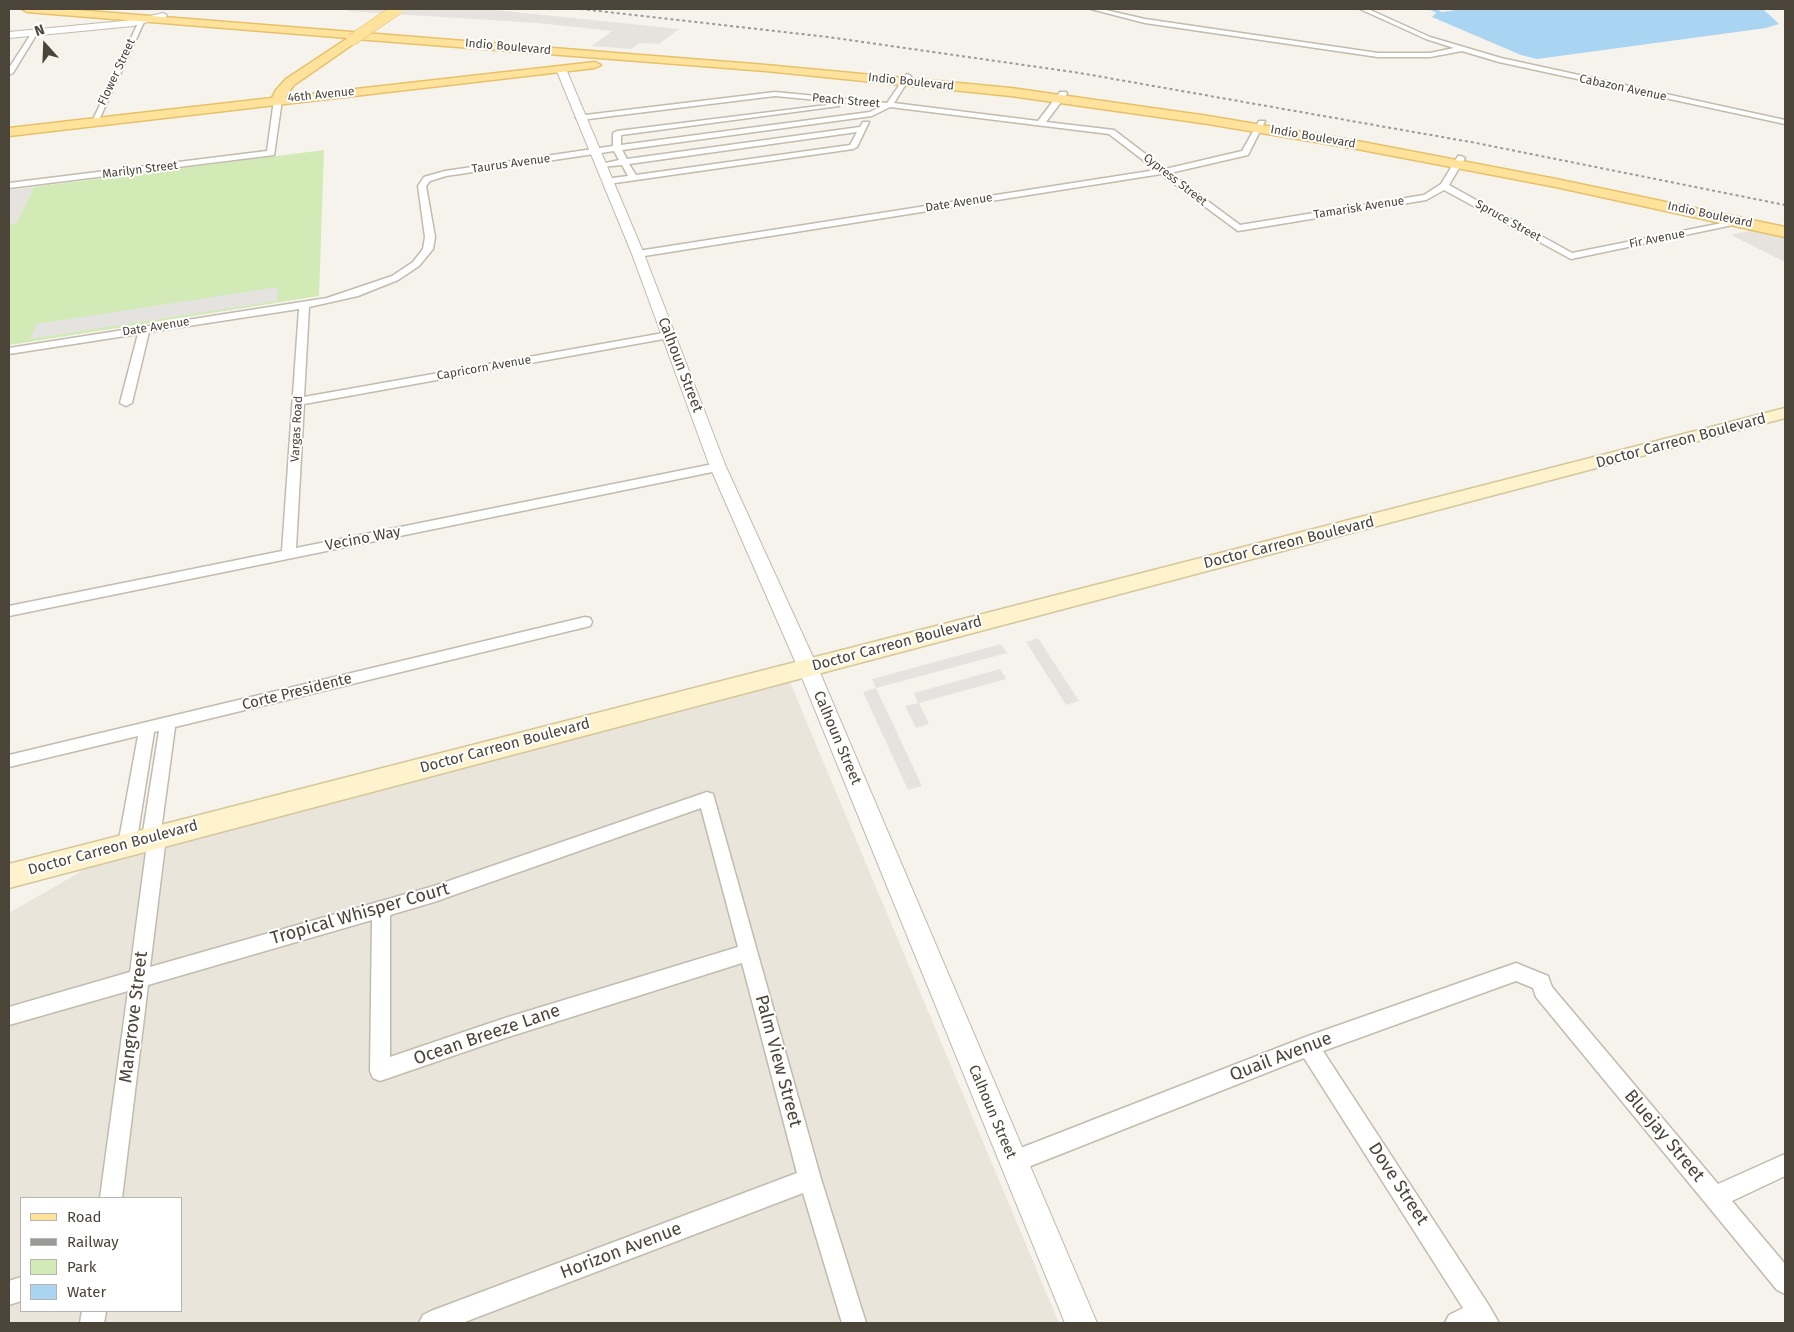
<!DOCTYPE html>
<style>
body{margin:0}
#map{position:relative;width:1794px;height:1332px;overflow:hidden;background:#f6f3ec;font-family:"Fira Sans",sans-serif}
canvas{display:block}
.frame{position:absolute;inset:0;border:10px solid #4b4439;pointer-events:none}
.legend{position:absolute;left:20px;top:1197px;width:162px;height:115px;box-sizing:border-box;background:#fff;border:1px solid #b7b4b0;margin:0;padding:6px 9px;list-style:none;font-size:15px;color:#4b4439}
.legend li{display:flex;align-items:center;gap:10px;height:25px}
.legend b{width:25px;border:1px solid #b7b4b0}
.north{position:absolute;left:20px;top:20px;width:50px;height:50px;-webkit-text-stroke:4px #fff;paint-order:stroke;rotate:340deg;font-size:14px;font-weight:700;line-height:20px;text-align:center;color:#4b4439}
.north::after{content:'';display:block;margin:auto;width:18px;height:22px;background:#4b4439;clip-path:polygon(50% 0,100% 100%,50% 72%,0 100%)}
</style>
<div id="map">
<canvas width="1794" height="1332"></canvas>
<div class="frame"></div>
<ul class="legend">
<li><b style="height:6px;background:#ffe39c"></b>Road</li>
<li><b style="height:6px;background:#9a9a9a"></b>Railway</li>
<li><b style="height:14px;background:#d2eab5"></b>Park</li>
<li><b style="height:14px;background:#a9d4f2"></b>Water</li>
</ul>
<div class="north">N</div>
</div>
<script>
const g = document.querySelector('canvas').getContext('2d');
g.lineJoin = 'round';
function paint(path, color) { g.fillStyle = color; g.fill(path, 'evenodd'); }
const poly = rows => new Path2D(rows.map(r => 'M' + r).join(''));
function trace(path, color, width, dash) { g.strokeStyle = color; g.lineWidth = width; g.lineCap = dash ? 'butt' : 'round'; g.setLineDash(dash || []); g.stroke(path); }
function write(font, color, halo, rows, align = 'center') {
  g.font = font + ' "Fira Sans",sans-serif'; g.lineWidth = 4; g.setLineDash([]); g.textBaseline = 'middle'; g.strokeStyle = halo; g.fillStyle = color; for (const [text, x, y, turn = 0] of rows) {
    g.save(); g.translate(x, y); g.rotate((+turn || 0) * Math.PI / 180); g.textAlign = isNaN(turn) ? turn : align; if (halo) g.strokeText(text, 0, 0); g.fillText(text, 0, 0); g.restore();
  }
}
paint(poly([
 [786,673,1059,1323,9,1323,9,913,127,845],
 [21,1198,181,1198,181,1311,21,1311]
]), '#eae5da');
paint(poly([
 [352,9,486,9,679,29,659,44,640,43,631,49,592,46,612,31,538,23,347,11],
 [34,187,17,223,9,224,9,190],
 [1752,230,1785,235,1785,262,1731,235]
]), '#e6e2dd');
paint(poly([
 [324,150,319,296,9,345,9,224,17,223,34,187]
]), '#d2eab5');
paint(poly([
 [278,287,277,301,30,339,36,324],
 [1038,638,1079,701,1066,705,1026,642],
 [1001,644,1007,653,876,688,922,786,908,790,863,692,876,688,872,679],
 [1000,669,1006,679,919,703,929,724,916,728,905,706,918,703,914,693]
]), '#e5e3e0');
paint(poly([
 [1462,9,1763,9,1779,24,1766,28,1537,59,1521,55,1432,17,1436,13]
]), '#a9d4f2');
paint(poly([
 [1428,9,1436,9,1442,12,1439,14,1428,9]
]), '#a9d4f2');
const minor = poly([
 [1091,9,1101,9,1145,19,1378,53,1430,53,1454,48,1426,39,1360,9,1368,9,1430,37,1501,58,1785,120,1785,124,1499,62,1462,51,1430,57,1378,57,1145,23,1091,9],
 [139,21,144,22,98,122,91,124,139,21],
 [33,31,38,32,13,73,9,75,9,68,33,31],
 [907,74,911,76,894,103,1038,121,1060,92,1066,92,1067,94,1046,122,1114,130,1165,169,1242,151,1259,121,1265,121,1248,155,1170,173,1240,225,1424,195,1441,184,1458,156,1461,156,1465,158,1449,185,1572,253,1742,219,1747,222,1571,259,1444,190,1426,200,1238,231,1161,174,638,257,633,254,638,251,1156,170,1109,134,890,107,872,116,622,150,627,159,860,127,863,122,869,122,857,147,853,149,608,184,604,181,605,179,628,176,622,165,601,167,597,165,619,160,614,151,446,176,430,181,426,186,435,237,433,249,419,266,398,280,358,296,309,307,304,397,669,332,674,335,669,338,304,404,296,548,718,463,724,467,722,470,9,616,9,606,282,551,299,309,149,332,132,403,126,406,120,403,138,334,9,354,9,348,327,298,392,276,413,262,423,249,425,237,418,186,424,177,445,171,613,146,613,133,617,131,835,104,839,106,621,135,621,145,870,112,881,106,775,96,580,120,576,118,577,116,775,92,887,103,907,74],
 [857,132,850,145,636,175,629,164,857,132],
 [278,98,282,100,274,155,9,188,9,183,267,151,274,100,278,98],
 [585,617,590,618,592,622,590,626,175,727,161,831,166,837,150,967,434,886,707,792,713,794,821,1179,866,1323,842,1323,803,1193,462,1323,419,1323,423,1315,431,1311,797,1173,742,963,505,1038,380,1081,373,1078,370,1071,372,920,148,985,122,1198,100,1198,128,991,9,1025,9,1007,130,972,147,844,142,838,159,731,154,732,136,845,133,850,127,852,121,850,118,845,138,736,9,767,9,755,585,617],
 [701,808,738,947,505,1018,390,1057,390,915,434,902,701,808],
 [1516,963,1548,976,1552,987,1718,1184,1785,1154,1785,1176,1732,1201,1785,1264,1785,1294,1777,1290,1536,997,1533,988,1516,981,1323,1051,1488,1304,1499,1323,1445,1323,1449,1315,1463,1308,1304,1058,1013,1173,1005,1170,1002,1162,1005,1154,1013,1151,1308,1036,1516,963],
 [21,1277,21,1301,9,1305,9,1281,21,1277],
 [82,1311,106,1311,104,1323,80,1323,82,1311]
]);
const tertiary = poly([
 [163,13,167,15,166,17,133,26,9,38,9,32,133,20,163,13],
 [561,66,566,69,644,254,726,467,818,668,1097,1323,1065,1323,798,668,710,467,632,254,556,69,561,66]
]);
const secondary = poly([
 [1785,408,1785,418,9,888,9,864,1785,408]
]);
const primary = poly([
 [22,9,63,9,766,65,1011,88,1208,116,1357,141,1556,179,1785,227,1785,237,1556,187,1357,149,1208,124,1011,96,766,71,356,39,356,42,294,85,285,97,595,62,601,65,595,68,9,136,9,128,272,98,276,90,286,79,348,38,27,12,22,9]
]);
trace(minor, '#c2bbae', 3);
trace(tertiary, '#c2bbae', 2);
trace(secondary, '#d6c79b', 3);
trace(primary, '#e6c16a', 3);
paint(minor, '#fff');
paint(tertiary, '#fff');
paint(secondary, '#fff3cd');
paint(primary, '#ffe39c');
trace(poly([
 [581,9,828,37,1080,73,1476,143,1785,205]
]), '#9a9a9a', 2, [3, 3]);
const primaryBridge = poly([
 [352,40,397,9]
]);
trace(primaryBridge, '#e6c16a', 12, []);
trace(primaryBridge, '#ffe39c', 11);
write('12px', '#4b4439', '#fff', [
 ["Indio Boulevard",508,47,5],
 ["Flower Street",117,72,-65],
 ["Indio Boulevard",911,82,6],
 ["Cabazon Avenue",1623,88,12],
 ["46th Avenue",321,95,-6],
 ["Peach Street",846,101,5],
 ["Indio Boulevard",1313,137,10],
 ["Taurus Avenue",511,164,-8],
 ["Marilyn Street",140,170,-7],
 ["Cypress Street",1175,180,38],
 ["Date Avenue",959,203,-9],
 ["Tamarisk Avenue",1359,208,-9],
 ["Indio Boulevard",1710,215,12],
 ["Spruce Street",1508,221,29],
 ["Fir Avenue",1657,239,-11],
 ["Date Avenue",156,327,-9],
 ["Capricorn Avenue",484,368,-10],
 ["Vargas Road",297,429,-87]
]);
write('15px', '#4b4439', '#fff', [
 ["Calhoun Street",680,365,69],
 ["Doctor Carreon Boulevard",1681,441,-15],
 ["Vecino Way",363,539,-11],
 ["Doctor Carreon Boulevard",1289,543,-14],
 ["Doctor Carreon Boulevard",897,644,-15],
 ["Corte Presidente",297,692,-14],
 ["Calhoun Street",837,738,67],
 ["Doctor Carreon Boulevard",505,746,-15],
 ["Doctor Carreon Boulevard",113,848,-15],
 ["Calhoun Street",992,1112,67]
]);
write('18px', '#4b4439', '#fff', [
 ["Tropical Whisper Court",360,914,-16],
 ["Mangrove Street",134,1017,-83],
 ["Ocean Breeze Lane",487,1035,-19],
 ["Quail Avenue",1281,1057,-21],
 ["Palm View Street",778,1061,75],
 ["Bluejay Street",1664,1136,50],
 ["Dove Street",1398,1184,57],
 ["Horizon Avenue",621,1251,-21]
]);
</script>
